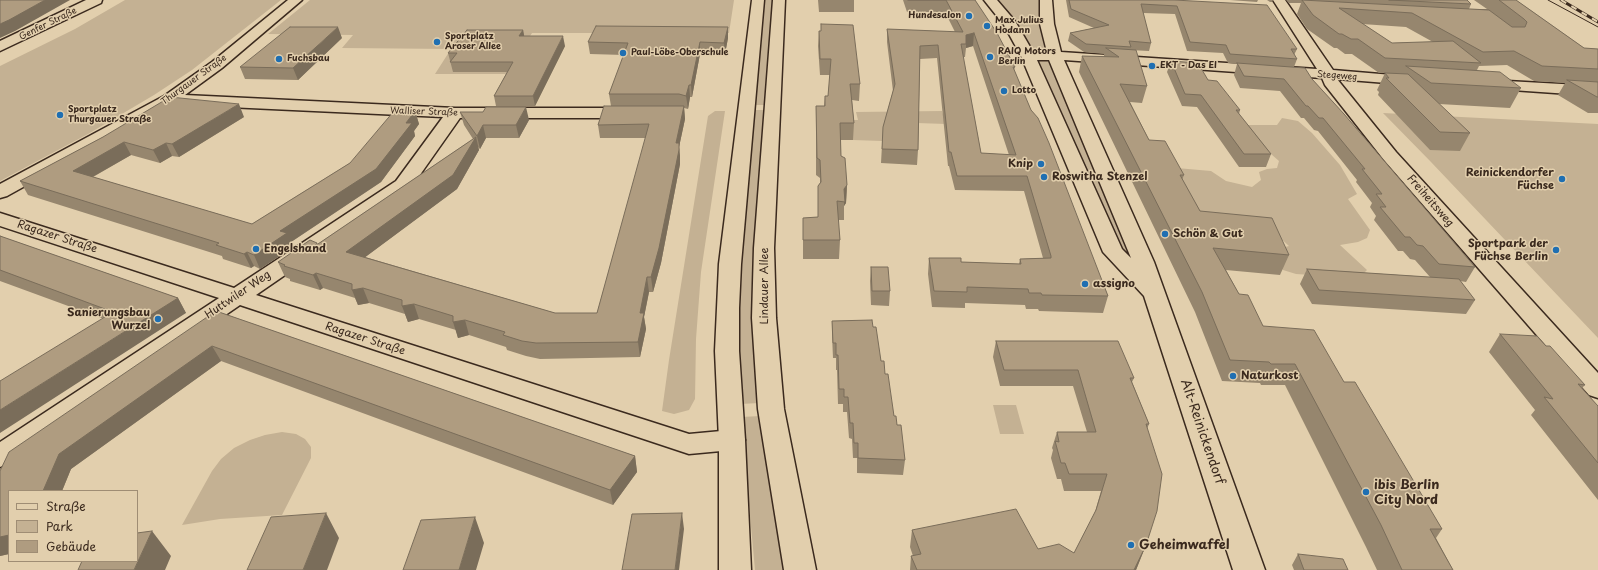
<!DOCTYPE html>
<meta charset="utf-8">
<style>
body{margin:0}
#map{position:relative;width:1598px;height:570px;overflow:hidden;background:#e2cfad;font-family:"Playpen Sans",sans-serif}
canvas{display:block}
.legend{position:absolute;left:8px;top:490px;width:130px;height:72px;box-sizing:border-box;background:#e2cfad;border:1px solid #9f8d74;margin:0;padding:5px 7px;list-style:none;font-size:12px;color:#3b2a1e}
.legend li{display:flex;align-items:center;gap:8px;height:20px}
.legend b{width:20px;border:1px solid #9f8d74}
</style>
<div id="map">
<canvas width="1598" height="570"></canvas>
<ul class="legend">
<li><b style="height:5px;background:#e2cfad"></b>Straße</li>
<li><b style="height:11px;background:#c4b193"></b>Park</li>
<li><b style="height:11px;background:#af9c80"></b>Gebäude</li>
</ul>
</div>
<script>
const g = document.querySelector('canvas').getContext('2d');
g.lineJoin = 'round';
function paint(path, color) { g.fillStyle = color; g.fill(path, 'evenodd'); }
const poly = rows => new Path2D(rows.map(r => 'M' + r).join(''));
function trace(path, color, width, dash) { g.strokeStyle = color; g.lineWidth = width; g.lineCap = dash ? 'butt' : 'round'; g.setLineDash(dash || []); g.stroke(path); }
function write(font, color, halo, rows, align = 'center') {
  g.font = font + ' "Playpen Sans",sans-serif'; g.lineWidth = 3; g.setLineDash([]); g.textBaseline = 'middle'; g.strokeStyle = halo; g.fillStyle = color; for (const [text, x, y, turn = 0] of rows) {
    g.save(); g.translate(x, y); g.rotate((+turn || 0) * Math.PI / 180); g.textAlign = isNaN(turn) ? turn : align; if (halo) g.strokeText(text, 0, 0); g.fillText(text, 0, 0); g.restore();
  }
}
paint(poly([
 [125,0,281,0,192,70,154,95,88,134,0,181,0,66,75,29],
 [310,0,734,0,729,33,532,33,506,74,435,74,451,49,342,48,353,35,268,34],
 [764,0,773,0,766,105,754,105],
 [996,0,1040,0,1132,258,1129,257,1121,249],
 [754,110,765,110,760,403,740,404,737,303],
 [715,111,725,111,701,272,696,339,695,399,689,410,674,414,662,411,669,360,708,116],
 [942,111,946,124,888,122,882,141,853,140,850,120,858,120,856,112],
 [1383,113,1598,124,1598,338,1431,162],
 [1282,118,1298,121,1312,133,1340,165,1357,194,1348,199,1370,230,1367,238,1358,242,1340,245,1367,270,1359,278,1296,274,1283,270,1276,261,1282,248,1289,246,1278,236,1202,217,1165,167,1211,171,1226,181,1252,187,1261,180,1259,172,1267,169,1277,168,1279,161,1247,133,1245,125,1277,125],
 [993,405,1016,405,1024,434,1000,434],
 [761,416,786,570,755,570,741,417],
 [282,432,296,434,305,439,311,447,311,458,282,515,220,519,182,525,212,471,221,459,234,448,250,440,265,435]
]), '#c4b193');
const minor = poly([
 [86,0,102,0,101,3,0,51,0,41,86,0],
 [288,0,302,0,222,68,185,95,455,108,632,108,638,109,640,113,638,117,632,118,460,118,410,189,256,295,689,434,732,430,742,433,745,440,742,447,732,450,689,454,240,305,10,463,0,467,0,442,219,298,0,226,0,213,234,288,396,181,443,117,185,105,178,101,7,196,0,198,0,184,164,96,212,62,288,0],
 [984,0,997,0,1015,21,1033,52,1047,52,1040,24,1040,0,1052,0,1054,24,1061,52,1317,69,1273,0,1285,0,1333,70,1416,77,1419,80,1416,83,1411,85,1337,79,1396,152,1598,373,1598,398,1589,395,1384,160,1325,85,1322,78,1064,60,1154,262,1265,570,1233,570,1144,296,1103,252,1021,56,1004,25,984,0],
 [1037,60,1049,60,1131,258,1122,249,1037,60],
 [1489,80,1598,86,1598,96,1483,88,1481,85,1483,82,1489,80]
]);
const major = poly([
 [752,0,764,0,741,264,739,308,739,351,745,440,751,570,719,570,719,440,715,351,717,308,719,264,752,0],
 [773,0,785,0,774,248,776,318,784,409,816,570,784,570,758,409,752,318,754,248,773,0]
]);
trace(minor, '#3b2a1e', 3);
trace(major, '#3b2a1e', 3);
paint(minor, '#e2cfad');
paint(major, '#e2cfad');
trace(poly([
 [1548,0,1598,27]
]), '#3b2a1e', 1);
const rail = poly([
 [1561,0,1598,22]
]);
trace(rail, '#3b2a1e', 3);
trace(rail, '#e2cfad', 2, [6]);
paint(poly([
 [818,0,854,0,854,12,819,12],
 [903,0,975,0,1015,67,1014,70,1108,296,1103,313,1039,311,1038,309,1026,309,1025,305,965,303,965,308,932,307,928,274,929,258,961,262,1019,264,1020,259,1043,258,1024,191,955,190,949,166,948,166,937,58,920,59,918,150,917,165,881,163,883,127,893,91,887,42,887,29,955,32,945,12,907,12],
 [973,46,1009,155,981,153,963,57,965,57,966,48],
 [1066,0,1173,0,1297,49,1294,55,1297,59,1294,67,1312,79,1475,267,1466,282,1460,281,1475,300,1466,314,1312,304,1300,284,1307,269,1430,277,1415,260,1410,259,1403,251,1398,251,1374,220,1376,216,1370,207,1372,203,1356,182,1357,180,1318,131,1314,130,1304,118,1301,118,1280,91,1240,88,1234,75,1237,64,1228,63,1223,53,1187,51,1175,14,1143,13,1151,43,1149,51,1130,50,1147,86,1142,103,1130,102,1149,140,1184,175,1182,180,1200,211,1289,255,1280,275,1226,270,1239,294,1263,326,1344,382,1442,529,1436,538,1453,570,1377,570,1366,547,1285,385,1261,385,1260,383,1222,381,1195,312,1079,72,1082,56,1104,56,1104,54,1084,52,1068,41,1070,33,1094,28,1069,17],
 [1230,0,1258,0,1257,2],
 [1267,0,1273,0,1272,2,1270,2],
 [1286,0,1467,0,1471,4,1469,9,1487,9,1474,0,1516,0,1584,48,1598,49,1598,113,1588,113,1558,95,1565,83,1534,81,1507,65,1479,66,1477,70,1521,88,1510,108,1439,104,1470,133,1460,151,1430,150,1378,95,1379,92,1377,90,1385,73,1379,73,1352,54,1345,54,1337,48,1334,48,1307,29,1297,14,1301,3,1289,3],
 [1362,24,1406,27,1433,42,1392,43],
 [821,24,860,84,859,101,852,100,854,123,853,140,841,140,841,156,847,185,846,203,844,206,844,220,838,220,840,240,839,259,803,259,803,218,818,217,818,186,820,183,820,178,816,175,816,106,824,106,825,96,828,96,830,75,820,75,818,46,819,31,821,31],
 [728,27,728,38,725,54,700,54,692,97,690,97,688,109,684,108,685,119,679,147,680,156,680,164,661,263,653,292,649,292,644,317,646,329,640,357,540,359,526,356,507,350,506,347,469,335,458,338,456,330,419,319,408,322,405,314,369,303,358,305,355,298,323,288,320,290,290,281,290,279,285,277,278,262,317,243,318,244,473,139,464,125,460,112,529,120,519,138,486,138,480,149,478,147,479,150,457,189,365,257,555,313,597,313,646,138,600,138,598,125,611,106,609,94,624,55,590,54,588,42],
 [523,30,524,36,565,46,535,106,496,106,494,96,507,72,453,72,448,53],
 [342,38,298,80,245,79,240,67],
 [1171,61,1208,80,1240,110,1239,114,1271,154,1266,167,1239,167,1197,107,1182,106,1167,72],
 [415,111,419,124,414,131,415,136,381,182,291,242,293,247,260,269,254,266,251,268,223,259,222,256,28,195,20,181,103,137,244,117,179,157,172,156,160,163,131,155,93,177,252,224,350,163],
 [0,236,178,298,186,313,101,318,0,281],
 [871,267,890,291,889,306,871,305,870,281],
 [216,311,635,456,637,472,613,505,221,361,71,469,62,491,9,491,9,554,0,556,0,471],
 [832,321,873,327,881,361,885,374,894,416,897,425,905,460,903,475,857,473,857,458,853,458,852,439,849,438,847,412,843,412,843,404,838,404,837,370,836,370,836,358,833,358,832,335],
 [1500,334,1546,346,1585,385,1582,388,1598,406,1598,500,1531,415,1535,410,1489,352],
 [996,341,1134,378,1132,382,1149,424,1147,429,1146,545,1136,570,910,570,911,556,913,556,910,547,912,530,1038,549,1074,553,1095,512,1101,491,1064,491,1061,479,1057,479,1051,458,1053,450,1052,448,1057,432,1087,432,1073,386,1000,386,993,357],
 [1298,554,1348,570,1294,570,1292,565]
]), '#96866e');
paint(poly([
 [45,0,70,0,15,31,0,38,0,24],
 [338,27,342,38,298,80,293,68],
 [728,27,728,38,725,54,724,43],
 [523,30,525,40,519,36],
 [974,33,973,46,966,48,966,35],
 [563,36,565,46,535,106,533,96],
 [700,42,700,54,692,97,691,85],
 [689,85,690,97,688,109,686,96],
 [239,104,244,117,179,157,172,144],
 [684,106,685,119,679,147,680,156,680,164,661,263,653,292,651,277,676,143],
 [526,107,529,120,519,138,516,125],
 [415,111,419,124,414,131,415,136,381,182,291,242,293,247,260,269,254,255,280,231,406,123],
 [483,125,486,138,480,149,477,136],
 [476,137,479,150,457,189,352,267,346,252],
 [124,142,131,155,80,184,73,171],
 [166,143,172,156,160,163,153,150],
 [847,185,846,203,844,206,844,189],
 [247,252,254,266,251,268,244,254],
 [316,273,323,288,320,290,313,275],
 [647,277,649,292,644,317,646,329,640,357,638,342,640,313],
 [363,288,369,303,358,305,352,290],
 [178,298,186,313,0,433,0,410],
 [414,304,419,319,408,322,402,306],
 [465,320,469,335,458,338,453,322],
 [212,346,221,361,71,469,62,491,43,491,59,454],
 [635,456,637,472,613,505,610,490],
 [326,513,339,538,327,570,303,570],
 [682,513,684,529,679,570,675,570],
 [475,517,484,543,476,570,459,570],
 [152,531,171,556,165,570,134,570],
 [9,535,9,554,0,556,0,537],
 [1146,545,1136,570,1134,570]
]), '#7a6d5a');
const building = poly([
 [0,0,45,0,9,20,0,24,0,0],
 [908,0,975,0,997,33,1015,67,1013,67,1031,110,1038,118,1049,143,1108,296,1042,295,1041,293,1029,293,1028,289,967,287,967,292,934,291,929,258,961,258,961,262,1021,264,1020,259,1051,258,1051,256,1027,176,957,176,951,152,949,152,938,45,920,46,918,150,882,149,883,127,895,84,887,29,963,32,946,0,908,0],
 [974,33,1016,155,981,153,961,44,966,44,966,35,974,33],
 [1069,0,1174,0,1267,5,1297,49,1291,49,1297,59,1230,54,1226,45,1190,42,1177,6,1141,4,1151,43,1129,41,1131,47,1086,44,1070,33,1109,25,1071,9,1069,0],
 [1302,0,1489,10,1512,27,1525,27,1527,22,1524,19,1499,0,1516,0,1584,48,1598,49,1598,69,1542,66,1514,51,1483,52,1412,13,1339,8,1392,43,1453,41,1481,63,1385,58,1358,39,1351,39,1342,34,1339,34,1313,15,1302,0],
 [1389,0,1467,0,1471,4,1389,0],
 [821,24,853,25,860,84,850,84,854,123,840,123,841,156,845,158,847,185,844,189,845,202,837,201,840,240,803,240,803,218,818,217,818,186,821,182,820,160,817,158,816,106,825,106,825,96,828,96,831,59,820,59,819,31,821,31,821,24],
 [596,26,728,27,724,43,700,42,691,85,689,85,686,96,679,94,609,94,628,43,588,42,596,26],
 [290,27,338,27,293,68,240,67,290,27],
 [467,30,523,30,519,36,563,36,533,96,494,96,513,62,450,62,457,53,448,53,467,30],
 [1106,48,1136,50,1147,86,1120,84,1149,140,1165,141,1184,175,1180,175,1200,211,1272,218,1289,255,1213,248,1239,294,1248,295,1263,326,1314,330,1344,382,1355,382,1442,529,1430,529,1453,570,1402,570,1381,525,1295,364,1271,364,1269,362,1230,360,1202,292,1082,56,1119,57,1106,48],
 [1171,61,1198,63,1208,80,1217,81,1240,110,1236,110,1271,154,1244,154,1201,95,1185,94,1171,61],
 [1237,63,1305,68,1312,79,1344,114,1475,267,1439,264,1423,246,1417,245,1410,237,1405,237,1380,207,1386,207,1376,194,1382,194,1362,169,1365,169,1323,118,1319,118,1308,106,1306,106,1284,79,1244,76,1237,63],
 [1406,66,1500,72,1521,88,1431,83,1406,66],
 [1385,73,1408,74,1470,133,1440,132,1386,78,1389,78,1385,73],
 [1567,80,1598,82,1598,97,1597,97,1567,80],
 [170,97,239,104,172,144,166,143,153,150,124,142,73,171,252,224,350,163,394,111,415,111,406,123,412,123,376,169,280,231,287,233,254,255,247,252,244,254,216,245,219,243,20,181,103,137,170,97],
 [604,106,684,106,676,143,679,143,679,150,659,248,651,277,647,277,640,313,644,313,638,342,536,343,522,341,503,335,505,332,465,320,453,322,453,316,414,304,402,306,402,300,363,288,352,290,352,284,316,273,313,275,284,266,285,265,278,262,310,240,317,243,315,246,476,137,453,175,346,252,555,313,597,313,649,124,598,125,604,106],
 [486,107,526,107,516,125,483,125,477,136,460,112,483,112,486,107],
 [0,236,178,298,0,410,0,381,113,312,0,270,0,236],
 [871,267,888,267,890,291,872,291,871,267],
 [1307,269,1459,279,1475,300,1319,290,1307,269],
 [216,311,635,456,610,490,212,346,59,454,43,491,9,491,9,535,0,537,0,471,9,452,216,311],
 [872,320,873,327,876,327,881,361,884,361,885,374,888,374,894,416,896,416,897,425,901,425,905,460,858,458,858,443,854,443,853,423,850,423,848,397,844,397,844,389,839,389,838,355,836,355,836,343,833,343,832,321,872,320],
 [1500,334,1537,336,1546,346,1550,346,1585,385,1578,384,1598,406,1598,463,1544,397,1553,399,1500,334],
 [996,341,1118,341,1134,378,1130,378,1149,424,1146,424,1162,474,1157,511,1146,545,1134,570,917,570,911,556,921,554,912,530,1016,509,1038,549,1059,544,1074,553,1096,510,1107,474,1069,474,1065,463,1061,463,1055,441,1059,442,1057,432,1096,432,1078,370,1004,370,996,341],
 [326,513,303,570,247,570,271,517,326,513],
 [682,513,675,570,622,570,632,514,682,513],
 [475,517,459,570,403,570,421,520,475,517],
 [152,531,134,570,78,570,82,561,137,561,137,533,152,531],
 [1298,554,1343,559,1348,570,1304,570,1298,554]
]);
paint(building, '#af9c80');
trace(building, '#7a6d5a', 1);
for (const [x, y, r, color] of [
 [969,16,4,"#1f6fb2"],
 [987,26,4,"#1f6fb2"],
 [437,42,4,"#1f6fb2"],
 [623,53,4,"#1f6fb2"],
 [990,57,4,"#1f6fb2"],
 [279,59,4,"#1f6fb2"],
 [1152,66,4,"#1f6fb2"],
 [1004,91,4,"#1f6fb2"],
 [60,115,4,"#1f6fb2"],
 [1041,164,4,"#1f6fb2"],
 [1044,177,4,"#1f6fb2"],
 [1562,179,4,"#1f6fb2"],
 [1165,234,4,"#1f6fb2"],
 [256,249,4,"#1f6fb2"],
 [1556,250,4,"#1f6fb2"],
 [1085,284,4,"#1f6fb2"],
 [158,319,4,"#1f6fb2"],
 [1233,376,4,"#1f6fb2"],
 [1366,492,4,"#1f6fb2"],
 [1131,545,4,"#1f6fb2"]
]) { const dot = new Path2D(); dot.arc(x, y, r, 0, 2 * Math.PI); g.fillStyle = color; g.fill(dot); trace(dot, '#e2cfad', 1.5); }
write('bold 9px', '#3b2a1e', '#e2cfad', [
 ["Hundesalon",961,16,"right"],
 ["Max Julius",995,21],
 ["Hodann",995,31],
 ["Sportplatz",445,37],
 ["Aroser Allee",445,47],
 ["RAIQ Motors",998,52],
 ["Berlin",998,62],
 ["Paul-Löbe-Oberschule",631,53],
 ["Fuchsbau",287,59],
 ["EKT - Das EI",1160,66],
 ["Lotto",1012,91],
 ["Sportplatz",68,110],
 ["Thurgauer Straße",68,120]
], 'left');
write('9px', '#3b2a1e', '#e2cfad', [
 ["Genfer Straße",48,24,-26],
 ["Stegeweg",1337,76,4],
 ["Thurgauer Straße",194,80,-36],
 ["Walliser Straße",424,112,2]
]);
write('bold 11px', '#3b2a1e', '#e2cfad', [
 ["Knip",1033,164,"right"],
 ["Reinickendorfer",1554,173,"right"],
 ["Füchse",1554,186,"right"],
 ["Roswitha Stenzel",1052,177],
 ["Schön & Gut",1173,234],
 ["Sportpark der",1548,244,"right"],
 ["Füchse Berlin",1548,257,"right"],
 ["Engelshand",264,249],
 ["assigno",1093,284],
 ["Sanierungsbau",150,313,"right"],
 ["Wurzel",150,326,"right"],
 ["Naturkost",1241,376]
], 'left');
write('11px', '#3b2a1e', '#e2cfad', [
 ["Freiheitsweg",1430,201,49],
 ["Ragazer Straße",57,237,18],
 ["Lindauer Allee",765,286,-90],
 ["Huttwiler Weg",238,295,-34],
 ["Ragazer Straße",365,339,18]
]);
write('13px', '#3b2a1e', '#e2cfad', [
 ["Alt-Reinickendorf",1202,432,71]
]);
write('bold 13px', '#3b2a1e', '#e2cfad', [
 ["ibis Berlin",1374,485],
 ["City Nord",1374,500],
 ["Geheimwaffel",1139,545]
], 'left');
</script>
